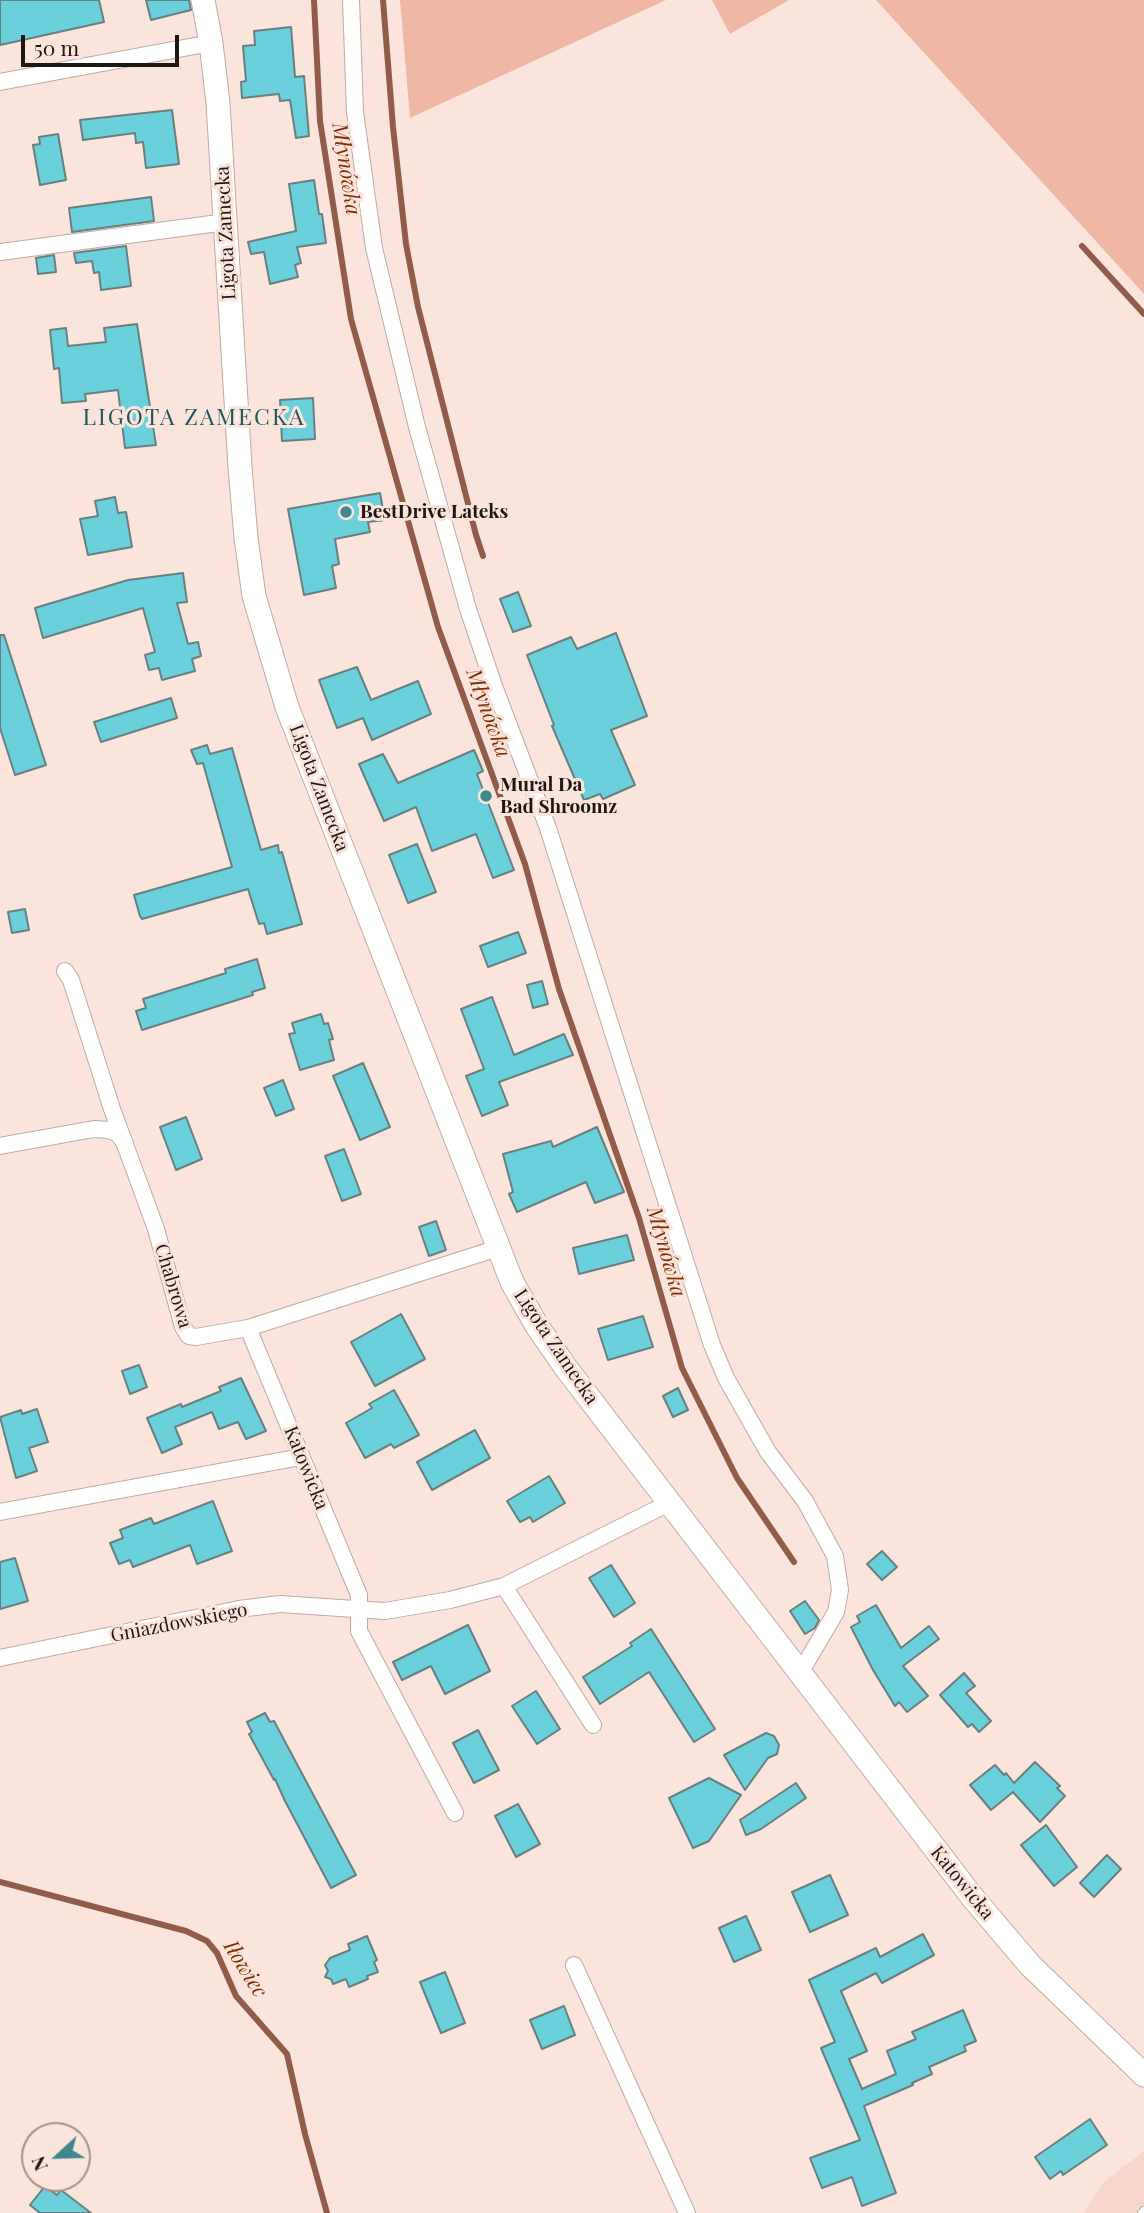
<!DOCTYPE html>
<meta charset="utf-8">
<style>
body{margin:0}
#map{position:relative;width:1144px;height:2213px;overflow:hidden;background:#fbe4dc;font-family:"Playfair Display",serif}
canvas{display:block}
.north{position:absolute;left:21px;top:2122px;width:70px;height:70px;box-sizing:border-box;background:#fbe4dc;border:2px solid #a3928c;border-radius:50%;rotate:248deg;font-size:19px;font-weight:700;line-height:28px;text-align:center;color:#1f1714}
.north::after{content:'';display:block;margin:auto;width:24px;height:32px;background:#40878e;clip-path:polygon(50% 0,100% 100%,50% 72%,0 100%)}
.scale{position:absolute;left:21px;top:35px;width:158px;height:32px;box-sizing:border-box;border:4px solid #1f1714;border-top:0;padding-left:9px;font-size:21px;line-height:24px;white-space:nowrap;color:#1f1714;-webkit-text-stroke:5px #fbe4dc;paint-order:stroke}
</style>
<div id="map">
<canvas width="1144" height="2213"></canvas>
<div class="north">N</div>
<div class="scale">50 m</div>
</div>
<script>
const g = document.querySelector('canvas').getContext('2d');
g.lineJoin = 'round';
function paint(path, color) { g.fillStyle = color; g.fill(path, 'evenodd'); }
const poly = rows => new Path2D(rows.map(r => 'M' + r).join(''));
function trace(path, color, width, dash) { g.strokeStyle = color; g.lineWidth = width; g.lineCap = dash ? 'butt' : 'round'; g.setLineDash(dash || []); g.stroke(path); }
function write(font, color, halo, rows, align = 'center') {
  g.font = font + ' "Playfair Display",serif'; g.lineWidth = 6; g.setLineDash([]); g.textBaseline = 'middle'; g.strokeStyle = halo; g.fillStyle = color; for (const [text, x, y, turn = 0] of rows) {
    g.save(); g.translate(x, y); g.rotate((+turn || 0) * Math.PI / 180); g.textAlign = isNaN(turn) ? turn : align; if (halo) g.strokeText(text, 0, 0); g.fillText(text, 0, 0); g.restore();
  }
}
paint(poly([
 [1144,2151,1144,2213,1083,2213,1103,2183]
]), '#f6d6cb');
paint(poly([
 [400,0,666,0,410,118],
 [712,0,789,0,730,34],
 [876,0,1144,0,1144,294]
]), '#eeb8a5');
trace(poly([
 [314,0,320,121,351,319,438,627,525,864,559,989,639,1218,682,1368,737,1478,794,1562],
 [383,0,393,127,406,244,418,307,476,535,483,556],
 [1082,246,1144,314],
 [0,1882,186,1931,207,1941,217,1953,236,1996,287,2054,305,2134,327,2213]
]), '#915d4a', 6);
const building = poly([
 [0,0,99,0,104,22,0,45,0,0],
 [146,0,189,0,191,10,151,20,146,0],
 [291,27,295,77,304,76,309,136,296,138,290,100,280,101,279,94,242,98,241,82,246,81,243,46,255,45,254,31,291,27],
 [172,110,179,164,146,168,143,142,136,143,135,133,83,140,80,120,172,110],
 [58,134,66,180,40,185,33,145,40,144,39,137,58,134],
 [314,180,319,214,322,214,326,243,297,247,301,263,295,265,298,277,270,284,264,252,251,254,248,242,296,231,289,184,314,180],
 [151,197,154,221,72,232,69,208,151,197],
 [126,246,131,286,101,290,99,272,94,273,92,261,76,263,74,253,126,246],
 [54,255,56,272,38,274,36,258,54,255],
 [137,324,156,445,125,448,118,390,85,394,86,401,62,403,59,368,54,369,50,330,66,328,68,346,106,342,104,328,137,324],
 [313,398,315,439,282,441,280,400,313,398],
 [380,493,385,520,368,522,370,532,335,539,339,564,332,566,336,588,304,595,288,509,380,493],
 [115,497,118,513,126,512,132,547,88,555,80,519,98,516,95,501,115,497],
 [183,573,187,602,177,603,188,644,198,642,201,656,192,659,195,671,162,680,159,668,149,670,145,655,155,652,143,608,43,638,35,608,128,580,183,573],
 [518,592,531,626,513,632,500,599,518,592],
 [616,633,647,716,611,730,635,785,603,799,600,794,584,800,552,726,554,725,527,655,571,637,577,649,616,633],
 [0,635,4,635,46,765,15,775,0,728,0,635],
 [357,667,371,700,418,681,431,714,372,740,363,718,337,728,319,680,357,667],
 [171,698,177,718,101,742,94,722,171,698],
 [207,745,210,754,232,748,261,850,278,845,279,853,282,852,302,924,267,934,264,923,259,924,248,889,142,919,140,916,134,895,232,867,203,763,197,764,191,750,207,745],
 [474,750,483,771,477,774,514,870,493,878,476,834,432,851,416,807,384,821,359,764,383,754,398,783,474,750],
 [417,844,436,892,408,903,389,855,417,844],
 [25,909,29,930,12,933,8,912,25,909],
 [518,932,526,953,488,967,480,946,518,932],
 [257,959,265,988,252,992,253,995,142,1030,136,1011,146,1008,143,999,226,973,225,969,257,959],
 [542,981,548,1004,533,1008,527,985,542,981],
 [492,997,514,1055,564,1034,573,1055,499,1082,508,1105,482,1116,466,1076,484,1069,461,1009,492,997],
 [321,1014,324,1024,328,1023,333,1039,329,1040,334,1060,300,1070,289,1034,295,1033,292,1023,321,1014],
 [363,1063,390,1127,360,1140,333,1076,363,1063],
 [283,1080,294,1109,276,1116,264,1088,283,1080],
 [186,1117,202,1159,176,1170,160,1127,186,1117],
 [597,1127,624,1192,595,1203,586,1182,517,1212,509,1194,513,1192,503,1154,551,1141,553,1147,597,1127],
 [344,1149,361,1194,342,1201,325,1156,344,1149],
 [436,1221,446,1250,429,1256,419,1227,436,1221],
 [627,1235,634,1260,579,1274,573,1248,627,1235],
 [401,1314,425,1359,375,1386,351,1342,401,1314],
 [643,1316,653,1347,608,1360,598,1329,643,1316],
 [139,1365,147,1387,130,1394,122,1371,139,1365],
 [241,1378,266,1431,246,1439,238,1422,219,1429,212,1412,175,1427,182,1444,162,1453,147,1418,181,1404,182,1407,221,1391,219,1387,241,1378],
 [678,1388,688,1410,673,1417,663,1396,678,1388],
 [394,1390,419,1435,394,1448,391,1444,365,1458,346,1423,372,1408,369,1404,394,1390],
 [37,1409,48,1442,29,1448,37,1471,16,1478,0,1417,21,1410,22,1414,37,1409],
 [475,1430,490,1458,432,1490,417,1462,475,1430],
 [549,1476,565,1503,533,1522,530,1517,520,1522,507,1501,549,1476],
 [213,1501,232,1551,197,1564,190,1545,133,1567,130,1560,119,1564,110,1543,123,1538,120,1530,151,1518,154,1524,213,1501],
 [882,1551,897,1567,882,1580,867,1564,882,1551],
 [15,1558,28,1601,0,1609,0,1562,15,1558],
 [611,1565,635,1603,614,1617,589,1578,611,1565],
 [805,1601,819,1620,815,1628,805,1634,790,1611,805,1601],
 [876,1605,901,1648,929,1626,939,1639,903,1666,928,1696,907,1712,899,1702,895,1706,873,1670,851,1627,860,1622,857,1616,876,1605],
 [468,1625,490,1671,445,1694,431,1666,402,1680,393,1662,468,1625],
 [651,1629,715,1729,694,1742,649,1672,600,1704,583,1677,632,1646,630,1643,651,1629],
 [964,1673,975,1686,966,1693,991,1721,979,1732,972,1724,968,1727,940,1695,964,1673],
 [536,1691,560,1729,537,1744,512,1706,536,1691],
 [265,1713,270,1722,274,1721,356,1875,331,1888,285,1801,275,1779,274,1780,249,1734,252,1732,247,1722,265,1713],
 [478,1730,499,1770,474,1783,453,1743,478,1730],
 [766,1733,774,1736,779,1745,777,1754,768,1758,745,1790,724,1755,766,1733],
 [1035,1762,1060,1786,1057,1788,1065,1796,1040,1822,1013,1792,991,1810,970,1785,995,1765,1004,1775,1006,1773,1014,1783,1035,1762],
 [709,1778,741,1795,709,1841,693,1848,669,1798,709,1778],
 [796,1783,806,1798,761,1829,746,1835,740,1820,796,1783],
 [518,1804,540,1844,516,1857,495,1816,518,1804],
 [1046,1825,1077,1867,1054,1886,1021,1845,1046,1825],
 [1107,1855,1121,1869,1094,1897,1080,1883,1107,1855],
 [830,1875,848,1915,810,1932,792,1892,830,1875],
 [746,1916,761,1950,734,1962,719,1928,746,1916],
 [923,1934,934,1955,882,1983,876,1973,841,1991,867,2051,849,2059,862,2089,896,2074,887,2051,916,2039,912,2032,963,2010,976,2041,964,2046,966,2051,929,2067,932,2074,912,2083,913,2085,864,2106,896,2193,862,2206,852,2177,822,2188,810,2158,860,2140,821,2048,835,2042,809,1980,876,1948,880,1957,923,1934],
 [367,1936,377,1960,374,1962,378,1972,367,1976,368,1979,349,1987,346,1979,333,1984,331,1979,325,1977,328,1971,325,1965,330,1958,350,1950,348,1944,367,1936],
 [445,1972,465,2023,441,2033,420,1982,445,1972],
 [564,2006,575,2035,542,2049,530,2020,564,2006],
 [1090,2119,1107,2145,1063,2175,1061,2171,1050,2179,1035,2157,1090,2119],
 [45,2186,57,2195,61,2190,91,2213,40,2213,30,2205,45,2186]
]);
paint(building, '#6ad1dc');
trace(building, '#688082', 2);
const service = poly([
 [1142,2213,1144,2211]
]);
const minor = poly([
 [351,0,355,112,374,248,417,427,468,609,494,686,548,828,712,1345,726,1378,768,1452,805,1501,835,1556,840,1590,836,1612,800,1673],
 [0,82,211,43],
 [0,252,226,222],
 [65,971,71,980,112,1109,156,1229,183,1327,189,1336,196,1337,248,1328,498,1248],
 [0,1146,94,1129,109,1130,118,1134,125,1143],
 [248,1328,359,1595,359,1631,455,1813],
 [0,1512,301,1457],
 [504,1586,593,1725],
 [0,1658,239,1609,280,1604,385,1611,450,1600,504,1586,669,1503],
 [574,1965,687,2213]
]);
const secondary = poly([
 [203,0,211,43,218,103,240,467,246,538,254,596,287,707,512,1282,537,1326,566,1368,973,1898,1030,1965,1144,2075]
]);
trace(service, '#c0aaa2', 10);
trace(minor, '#c0aaa2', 18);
trace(secondary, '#c0aaa2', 25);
trace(service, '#fff', 8);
trace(minor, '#fff', 16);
trace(secondary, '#fff', 23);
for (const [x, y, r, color] of [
 [346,512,7,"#40878e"],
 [486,796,7,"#40878e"]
]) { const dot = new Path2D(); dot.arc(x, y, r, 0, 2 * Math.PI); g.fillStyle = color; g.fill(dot); trace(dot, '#fbe4dc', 2.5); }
write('19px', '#1f1714', '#fbe4dc', [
 ["Ligota Zamecka",226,233,-93],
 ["Ligota Zamecka",319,788,69],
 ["Chabrowa",173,1286,73],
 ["Ligota Zamecka",556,1347,56],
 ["Katowicka",306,1468,68],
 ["Gniazdowskiego",179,1623,-11],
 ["Katowicka",962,1883,51]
]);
write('bold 19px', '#1f1714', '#fbe4dc', [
 ["BestDrive Lateks",360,512],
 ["Mural Da",500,785],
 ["Bad Shroomz",500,807]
], 'left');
write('italic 21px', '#832d03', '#fbe4dc', [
 ["Młynówka",346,169,81],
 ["Młynówka",488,713,70],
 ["Młynówka",666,1252,74],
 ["Iłowiec",245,1969,58]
]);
g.letterSpacing = '2px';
write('23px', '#1d585e', '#fbe4dc', [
 ["LIGOTA ZAMECKA",194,418]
]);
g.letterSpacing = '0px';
</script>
